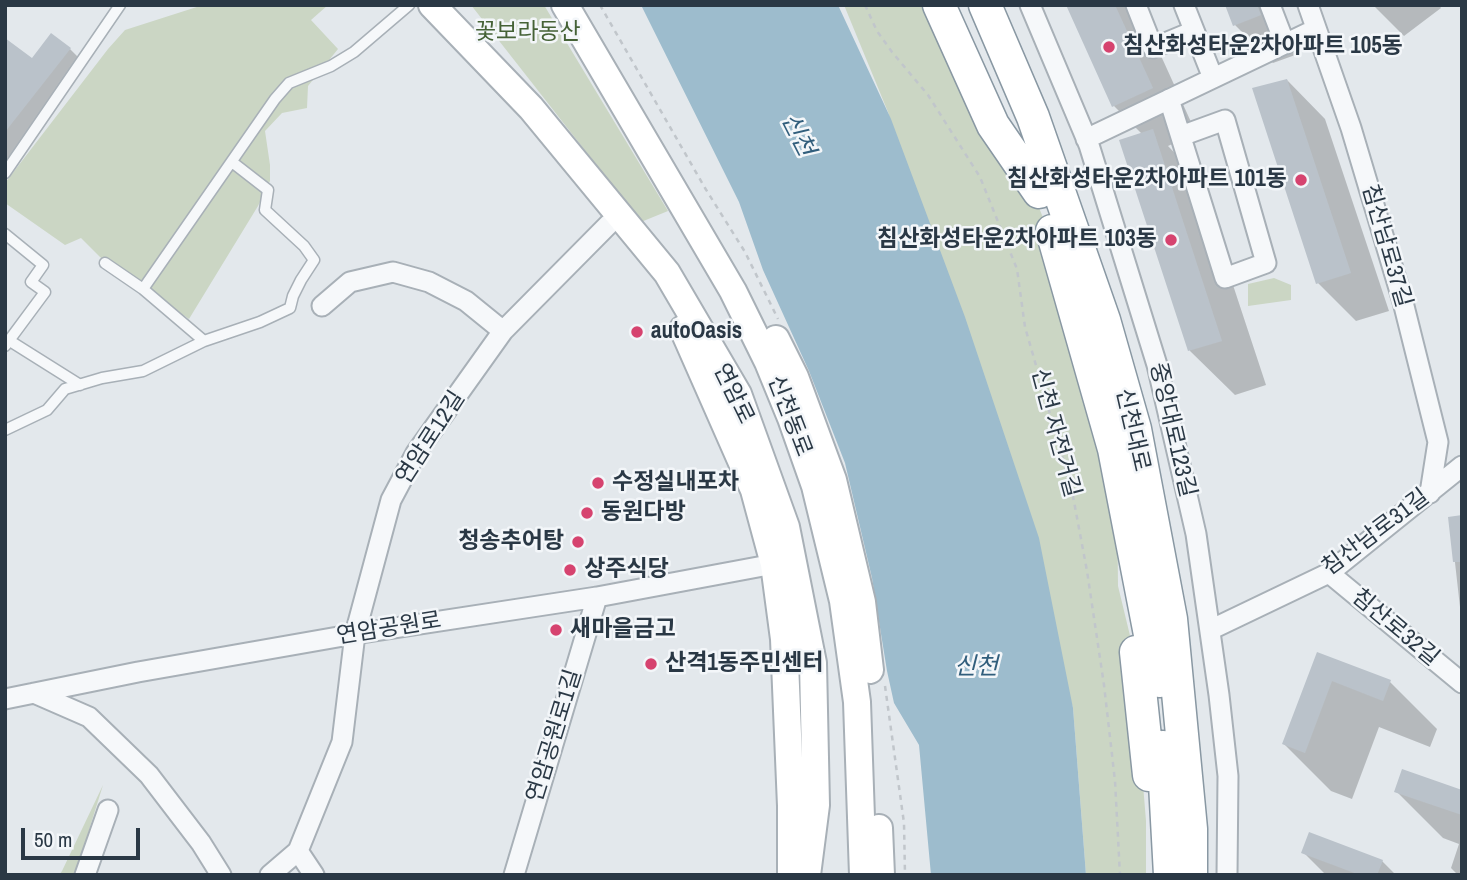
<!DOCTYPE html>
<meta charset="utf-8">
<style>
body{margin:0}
#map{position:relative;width:1467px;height:880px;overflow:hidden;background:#e3e8ec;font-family:"Archivo Narrow",sans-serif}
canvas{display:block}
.frame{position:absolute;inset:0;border:7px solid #2a3845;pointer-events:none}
.scale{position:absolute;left:21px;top:828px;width:119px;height:32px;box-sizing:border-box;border:4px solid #2a3845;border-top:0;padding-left:9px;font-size:21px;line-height:24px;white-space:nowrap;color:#2a3845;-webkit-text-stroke:5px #f3f6f9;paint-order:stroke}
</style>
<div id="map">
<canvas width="1467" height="880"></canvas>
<div class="frame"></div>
<div class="scale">50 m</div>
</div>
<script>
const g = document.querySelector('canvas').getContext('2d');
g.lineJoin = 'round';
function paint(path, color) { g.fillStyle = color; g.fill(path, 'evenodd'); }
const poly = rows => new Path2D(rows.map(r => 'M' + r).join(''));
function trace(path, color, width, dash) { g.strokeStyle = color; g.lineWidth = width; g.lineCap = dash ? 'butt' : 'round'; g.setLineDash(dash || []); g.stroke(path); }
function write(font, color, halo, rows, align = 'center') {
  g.font = font + ' "Archivo Narrow","Noto Sans KR",sans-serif'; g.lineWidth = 5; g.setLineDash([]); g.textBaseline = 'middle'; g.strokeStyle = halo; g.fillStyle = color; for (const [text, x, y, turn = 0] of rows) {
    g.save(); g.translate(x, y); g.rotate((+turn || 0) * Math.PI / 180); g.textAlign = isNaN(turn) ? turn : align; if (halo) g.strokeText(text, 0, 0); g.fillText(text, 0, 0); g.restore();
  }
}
paint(poly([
 [203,5,328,5,311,20,338,49,308,86,307,108,282,113,265,131,270,165,270,181,258,206,189,319,100,257,81,238,65,245,5,203,5,183,108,49,125,30],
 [471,5,544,5,668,211,641,222],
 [844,5,957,5,1048,230,1117,489,1118,586,1140,677,1137,711,1146,821,1146,875,1086,875,1073,708,888,112],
 [1274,278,1291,285,1291,300,1248,306,1248,284],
 [103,785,75,875,59,875,62,871]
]), '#cbd6c4');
paint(poly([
 [641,5,838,5,891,119,965,317,1039,538,1073,708,1086,875,931,875,919,745,894,703,887,671,872,578,845,463,809,371,763,270,739,202]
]), '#9dbccd');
paint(poly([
 [1068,5,1138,5,1196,133,1168,146,1197,176,1266,385,1235,395,1190,351,1122,141,1142,134,1114,106],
 [1227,5,1279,5,1298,54,1273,63,1235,25],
 [1373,5,1439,5,1441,8,1404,36],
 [5,40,32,60,70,49,85,64,8,163,5,161],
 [1287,80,1325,119,1389,311,1356,321,1318,283],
 [1462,517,1462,625,1450,518],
 [1318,654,1390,682,1437,729,1430,747,1379,727,1352,799,1331,791,1284,744],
 [1396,791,1462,791,1462,875,1458,875,1451,868,1459,844,1443,838],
 [1303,852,1382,861,1396,875,1326,875]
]), '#0003');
paint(poly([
 [1066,5,1115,5,1153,88,1112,107],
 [1225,5,1257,5,1261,15,1233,26],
 [51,33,71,48,5,132,5,38,32,58],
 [1287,79,1351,273,1316,284,1252,88],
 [1153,129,1222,341,1188,351,1119,140],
 [1462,515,1462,562,1453,562,1448,517],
 [1317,652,1391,680,1383,701,1332,681,1305,753,1282,744],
 [1402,769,1462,790,1462,815,1394,792],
 [1309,832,1383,860,1377,875,1360,875,1301,853]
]), '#bac2ca');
const service = poly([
 [5,173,120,5],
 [5,234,43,265,31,282,45,292,5,346],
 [105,263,143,289,275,99,289,83,331,66,354,52,409,5],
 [143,289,204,341,260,322,290,308,293,296,301,280,314,260,304,246,265,210,268,190,232,162],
 [10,341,80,385],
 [5,430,47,410,65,389,102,378,143,371,204,341]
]);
const minor = poly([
 [1030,5,1089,145,1157,365,1196,534,1219,695,1228,776,1227,875],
 [1136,5,1153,48,1194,31],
 [1184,5,1213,78],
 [1270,5,1285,44],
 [1308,5,1351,128,1403,302,1438,442,1430,493],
 [1169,99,1225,278,1266,263,1225,120,1181,136],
 [1086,139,1316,29],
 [322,306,350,282,393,272,429,282,466,301,503,331],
 [1329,573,1462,683],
 [1210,630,1329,573,1462,466],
 [34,693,89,717,149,775,201,843,221,875],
 [5,699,138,672,355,634,597,597,774,564],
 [85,875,108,810],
 [270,875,298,851],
 [314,875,298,851,342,742,355,634,391,500,416,453,503,331,609,224],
 [514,875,597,597]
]);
const secondary = poly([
 [432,5,531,108,667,273,738,394,786,527,813,663,816,805,807,875],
 [565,5,733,291,768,362,791,418,815,486,843,601,857,702,863,875],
 [683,329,754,490,774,564,784,639,791,806,791,875],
 [776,339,795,377,833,480,862,602,870,670],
 [879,828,881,875]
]);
const trunk = poly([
 [939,5,993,125,1039,192],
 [985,5,1033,117,1104,320,1135,429,1171,619,1191,829,1191,875],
 [1052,231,1114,449,1159,681],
 [1136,652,1149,775],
 [1163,747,1170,875]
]);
trace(service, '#a8b0b7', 13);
trace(minor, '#a8b0b7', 23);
trace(secondary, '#a8b0b7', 30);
trace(trunk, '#8998a3', 35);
trace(poly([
 [600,5,705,188,745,252,778,319],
 [865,5,877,31,892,52,928,95,980,177,1017,269,1025,327,1072,491,1087,571,1104,685,1115,781,1120,875],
 [885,686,904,823,905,875]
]), '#c1c6cb', 2.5, [5, 5]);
trace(service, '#f6f8fa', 10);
trace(minor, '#f6f8fa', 19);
trace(secondary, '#fff', 26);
trace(trunk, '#fff', 32);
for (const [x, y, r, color] of [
 [1109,47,7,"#d6436f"],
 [1301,180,7,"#d6436f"],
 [1171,240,7,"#d6436f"],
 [637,332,7,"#d6436f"],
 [598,483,7,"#d6436f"],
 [587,513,7,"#d6436f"],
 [578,542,7,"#d6436f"],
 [570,570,7,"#d6436f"],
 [556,630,7,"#d6436f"],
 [651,664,7,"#d6436f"]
]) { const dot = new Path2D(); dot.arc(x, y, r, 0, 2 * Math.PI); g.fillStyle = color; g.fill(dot); trace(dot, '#f3f6f9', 2.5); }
write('23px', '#456236', '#f3f6f9', [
 ["꽃보라동산",528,33]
]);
write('bold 23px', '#2a3845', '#f3f6f9', [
 ["침산화성타운2차아파트 105동",1123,47],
 ["침산화성타운2차아파트 101동",1287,180,"right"],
 ["침산화성타운2차아파트 103동",1157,240,"right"],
 ["autoOasis",651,332],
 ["수정실내포차",612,483],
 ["동원다방",601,513],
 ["청송추어탕",564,542,"right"],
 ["상주식당",584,570],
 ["새마을금고",570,630],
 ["산격1동주민센터",665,664]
], 'left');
write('23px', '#2a3845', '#f3f6f9', [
 ["침산남로37길",1386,246,74],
 ["연암로",733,394,64],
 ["신천동로",789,416,69],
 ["신천대로",1132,430,77],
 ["중앙대로123길",1172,430,77],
 ["신천 자전거길",1055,433,75],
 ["연암로12길",431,438,-57],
 ["침산남로31길",1376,533,-37],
 ["침산로32길",1395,628,40],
 ["연암공원로",389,629,-9],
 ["연암공원로1길",555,736,-73]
]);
write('italic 24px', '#315e7c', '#f3f6f9', [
 ["신천",797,135,63],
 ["신천",976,668]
]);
</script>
